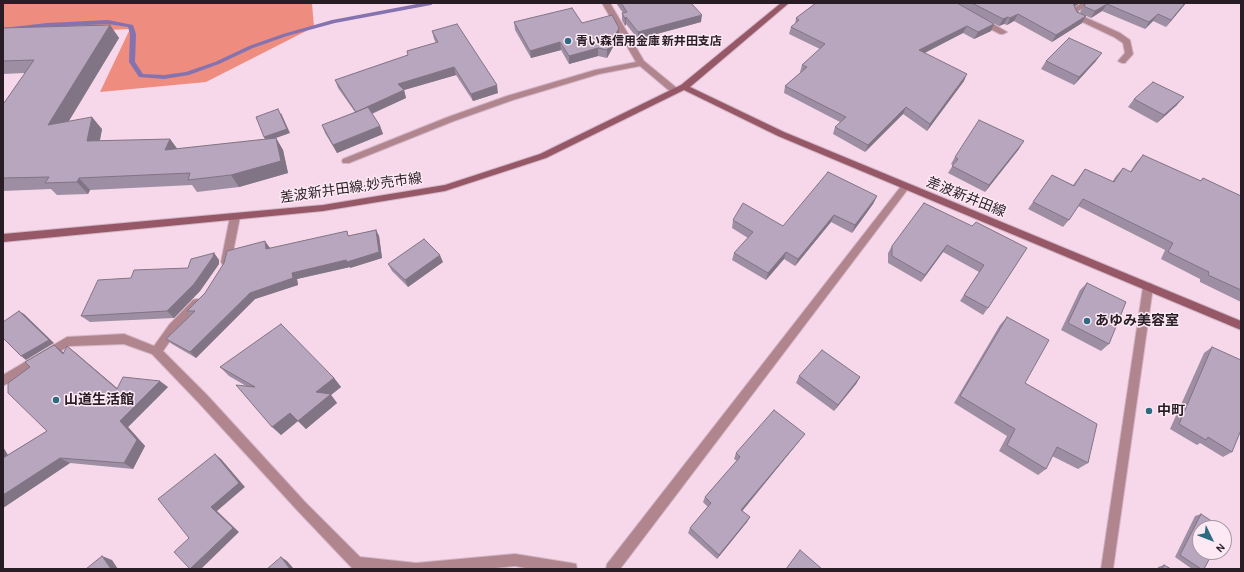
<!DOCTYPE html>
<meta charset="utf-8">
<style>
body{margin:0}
#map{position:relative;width:1244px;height:572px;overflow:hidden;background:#f7d8ea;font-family:"Alegreya Sans",sans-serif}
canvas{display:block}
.frame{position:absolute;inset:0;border:4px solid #281d24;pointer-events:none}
.north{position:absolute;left:1192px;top:520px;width:40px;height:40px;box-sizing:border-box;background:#fce9f4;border:1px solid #a797a1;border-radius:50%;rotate:133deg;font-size:11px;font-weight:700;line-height:16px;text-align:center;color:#281d24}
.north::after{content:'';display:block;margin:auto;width:14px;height:18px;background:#2d6b81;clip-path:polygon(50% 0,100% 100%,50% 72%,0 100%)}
</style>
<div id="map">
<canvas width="1244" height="572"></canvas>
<div class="frame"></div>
<div class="north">N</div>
</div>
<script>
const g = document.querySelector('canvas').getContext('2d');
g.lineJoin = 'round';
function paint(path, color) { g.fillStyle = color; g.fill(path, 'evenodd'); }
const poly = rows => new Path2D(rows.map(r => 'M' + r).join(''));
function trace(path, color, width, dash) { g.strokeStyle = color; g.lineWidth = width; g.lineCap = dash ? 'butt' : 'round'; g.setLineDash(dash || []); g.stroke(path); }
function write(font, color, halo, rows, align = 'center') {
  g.font = font + ' "Alegreya Sans","Noto Sans JP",sans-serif'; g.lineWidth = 3; g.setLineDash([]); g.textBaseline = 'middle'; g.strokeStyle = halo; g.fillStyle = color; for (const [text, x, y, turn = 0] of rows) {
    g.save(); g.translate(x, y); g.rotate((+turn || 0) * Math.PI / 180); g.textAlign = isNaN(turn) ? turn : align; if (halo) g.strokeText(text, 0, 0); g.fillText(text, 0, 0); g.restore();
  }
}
paint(poly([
 [3,3,312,3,314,27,206,82,100,92,130,29,3,35]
]), '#ee8c7f');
paint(poly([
 [422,3,434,3,431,5,335,23,287,36,253,48,219,64,189,75,164,79,139,77,129,62,130,34,128,27,108,24,47,27,3,32,3,28,47,23,108,20,133,25,136,34,135,62,143,74,164,75,186,72,215,62,249,46,283,34,332,20,422,3]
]), '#8573b0');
const minor = poly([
 [602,3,610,3,644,61,678,89,678,93,672,93,640,66,599,74,513,100,454,121,349,163,343,163,342,161,343,159,448,117,507,96,595,70,636,62,602,3],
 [1082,3,1092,3,1078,11,1080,15,1120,33,1130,40,1133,54,1125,63,1122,63,1118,61,1125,53,1123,43,1114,37,1074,18,1070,10,1082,3],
 [979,19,985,19,1007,32,1003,34,1000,34,979,23,979,19],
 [905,184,909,187,908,189,620,569,606,569,607,564,902,185,905,184],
 [235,213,240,217,231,262,229,265,226,266,223,265,221,262,230,217,235,213],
 [197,299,201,300,202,303,201,306,177,331,163,351,207,395,305,502,360,557,416,563,515,554,571,563,576,564,577,569,531,569,515,566,486,569,356,569,352,568,297,510,199,403,152,354,124,344,69,346,3,386,3,375,67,337,124,334,154,346,169,325,193,300,197,299]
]);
const tertiary = poly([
 [1148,283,1152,284,1153,287,1113,569,1101,569,1143,287,1144,284,1148,283]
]);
const secondary = poly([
 [781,3,789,3,690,87,784,132,1241,321,1241,330,778,136,684,90,546,158,445,191,323,211,3,242,3,234,323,205,445,185,540,154,681,85,781,3]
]);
trace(minor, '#d2b6c6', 2);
trace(tertiary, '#d2b6c6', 2);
trace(secondary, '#d2b6c6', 2);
paint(minor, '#b1858e');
paint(tertiary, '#b1858e');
paint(secondary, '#965867');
paint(poly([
 [616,3,691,3,701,22,638,39,626,24,625,26,622,20,622,13,623,13],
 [816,3,1080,3,1074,6,1077,12,1081,14,1080,12,1084,5,1087,3,1186,3,1166,27,1153,21,1145,29,1102,11,1091,18,1082,14,1086,16,1082,23,1052,42,1014,21,1007,25,1004,24,999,26,982,17,994,24,991,31,974,39,963,33,925,53,964,81,927,131,903,114,865,152,833,134,835,127,840,122,784,93,785,86,801,72,800,72,802,65,820,49,789,34,791,27,795,24,796,18],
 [514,22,582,23,619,36,607,58,598,56,569,64,561,50,531,58,515,30],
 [110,25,119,38,69,121,102,129,100,141,170,139,177,149,265,139,264,137,290,133,276,138,283,150,288,173,239,187,197,192,192,185,90,190,88,194,57,195,51,189,3,191,3,104,4,103,25,73,3,74,3,28],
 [432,31,498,93,473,101,456,75,404,90,406,98,372,114,380,126,383,134,337,153,325,133,322,125,355,112,338,88,335,80,408,55,407,51,436,43,434,39],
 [1046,61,1096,61,1074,85,1041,69],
 [1134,99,1177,105,1157,123,1128,107],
 [1019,149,985,192,948,173,953,165,951,164,955,157],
 [1143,155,1200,181,1203,178,1241,196,1241,302,1200,282,1200,279,1161,259,1165,250,1078,206,1069,220,1063,227,1028,209,1052,175,1073,185,1085,169,1112,182,1116,176,1123,168,1130,172,1136,163],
 [877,196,873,204,852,233,831,222,795,266,784,259,766,280,732,260,734,253,748,238,732,228,733,220,783,226],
 [972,226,1027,248,988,308,983,315,960,301,979,272,943,252,921,282,888,263,888,253,892,246],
 [376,230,379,236,382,258,350,268,350,267,297,279,298,285,255,299,196,358,172,344,166,339,190,315,187,311,270,248,350,236],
 [214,253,219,260,219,264,200,291,174,318,90,322,81,316,131,278,188,268],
 [443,262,408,287,392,271,388,264],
 [1087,283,1109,344,1101,351,1061,330,1080,290],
 [1007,317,1025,383,1088,463,1078,469,1052,456,1046,469,1038,475,999,451,1007,436,954,403,1000,325],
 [67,346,117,388,168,387,128,427,145,446,133,469,70,463,3,508,3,447,8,455,47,431,64,353],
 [1212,347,1232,452,1223,457,1200,443,1197,445,1170,429,1204,353],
 [220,367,334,378,341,387,331,395,337,403,306,429,298,421,281,435,246,386,229,376],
 [799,376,860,377,856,384,834,411,796,383],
 [801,439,742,511,750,517,747,522,717,559,688,533,690,528,708,507,703,502,705,497,737,461,734,459,736,453],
 [1201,514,1204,569,1192,569,1175,557,1195,516],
 [1164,565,1171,569,1158,569,1158,567]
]), '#9e8ea3');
paint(poly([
 [1072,3,1080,3,1069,10],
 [1185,3,1186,3,1166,27,1171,20],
 [1107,4,1102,11,1091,18,1095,11],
 [1018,14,1014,21,1007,25,1010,18],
 [1158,14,1153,21,1145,29,1149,22],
 [702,15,701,22,638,39,638,32],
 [1086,16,1082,23,1052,42,1056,35],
 [626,17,626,24,625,26,625,19],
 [1008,17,1004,24,999,26,1003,19],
 [994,24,991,31,974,39,978,32],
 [110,25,119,38,59,137,48,125],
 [967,26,963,33,916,57,919,50],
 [619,28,619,36,607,58,607,50],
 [560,42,561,50,531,58,530,51],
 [598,48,598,56,569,64,569,56],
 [1102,53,1096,61,1074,85,1079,77],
 [454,67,456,75,404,90,406,98,359,119,356,112,398,84],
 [967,74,964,81,927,131,930,124],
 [497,85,498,93,473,101,471,94],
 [1184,97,1177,105,1157,123,1164,115],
 [906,107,903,114,865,152,868,145],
 [281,113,290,133,266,141,264,137],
 [92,117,102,129,97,153,87,141],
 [380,126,383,134,337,153,333,145],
 [276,138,283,150,288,173,239,187,231,175],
 [170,139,179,151,165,150],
 [1024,141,1019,149,985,192,989,185],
 [79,178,90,190,88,194,77,182],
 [877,196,873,204,852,233,855,225],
 [834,215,831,222,795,266,798,259],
 [376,230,379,236,382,258,350,268,350,267,297,279,298,285,255,299,196,358,190,352,250,293,292,273],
 [265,241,270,248,270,255,266,249],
 [947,245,943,252,921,282,925,275],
 [786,252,784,259,766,280,768,273],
 [214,253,219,260,219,264,200,291,174,318,167,311],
 [440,255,443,262,408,287,405,280],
 [19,311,24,314,54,343,26,360,21,356],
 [54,345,63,352,72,361,63,354],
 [67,346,76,353,125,395,117,389],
 [860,377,856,384,834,411,838,405],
 [334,378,341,387,331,395,337,403,306,429,298,421,316,392],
 [160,381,168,387,128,427,145,446,133,469,124,463,120,421],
 [290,413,298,421,281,435,272,427],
 [805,434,801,439,739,515,741,510],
 [3,447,13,464,3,460],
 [215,454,221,459,245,487,217,511,239,532,201,569,190,569,211,507],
 [60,458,70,463,3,508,3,495],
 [750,517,747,522,717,559,719,555],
 [102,556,112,560,118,569,111,569],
 [281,557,287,561,294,569,290,569]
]), '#817485');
const building = poly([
 [621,3,691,3,702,15,638,32,626,17,625,19,622,13,627,12,621,3],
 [816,3,957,3,994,24,978,32,967,26,919,50,967,74,930,124,906,107,868,145,835,127,846,117,785,86,807,67,802,65,825,44,791,27,799,20,796,18,816,3],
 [972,3,1073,3,1077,12,1086,16,1056,35,1018,14,1010,18,1008,17,1003,19,972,3],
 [1087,3,1185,3,1171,20,1158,14,1149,22,1107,4,1095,11,1085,7,1084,5,1087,3],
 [572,8,582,23,612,15,619,28,607,50,598,48,569,56,560,42,530,51,514,22,572,8],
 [457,24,497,85,471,94,454,67,398,84,404,90,356,112,368,107,380,126,333,145,322,125,356,112,335,80,408,55,407,51,438,42,432,31,457,24],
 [110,25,48,125,92,117,87,141,170,139,165,150,276,138,281,161,231,175,188,180,190,173,79,178,77,182,45,183,49,177,3,178,3,104,4,103,34,60,3,61,3,28,110,25],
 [1069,38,1102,53,1079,77,1046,61,1069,38],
 [1153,82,1184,97,1164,115,1134,99,1153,82],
 [278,109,287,129,264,137,256,117,278,109],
 [979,120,1024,141,989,185,952,166,958,159,955,157,979,120],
 [1143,155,1201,181,1203,178,1241,196,1241,290,1208,275,1209,272,1168,252,1173,243,1083,199,1069,220,1033,202,1052,175,1074,186,1085,169,1114,182,1123,168,1131,172,1143,155],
 [828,172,877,196,855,225,834,215,798,259,786,252,768,273,734,253,753,232,733,220,743,203,783,226,828,172],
 [924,203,972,226,976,222,1027,248,988,308,964,295,984,265,947,245,925,275,892,256,892,246,924,203],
 [376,230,379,252,347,262,346,260,292,273,293,278,250,293,190,352,166,339,195,311,187,311,205,293,224,263,227,251,265,241,266,249,347,231,348,236,376,230],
 [424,239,440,255,405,280,388,264,424,239],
 [214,253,213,257,194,284,167,311,81,316,98,280,131,278,134,270,188,268,191,259,214,253],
 [1087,283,1126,302,1109,344,1068,323,1087,283],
 [19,311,49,340,21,356,3,338,3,322,19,311],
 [1007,317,1049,340,1025,383,1097,424,1088,463,1057,447,1046,469,1007,445,1015,429,960,396,1007,317],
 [281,324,334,378,316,392,331,394,298,421,290,413,272,427,236,385,255,387,220,367,281,324],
 [54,345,63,354,67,346,117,389,123,377,160,381,120,421,137,440,124,463,60,458,3,495,3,458,47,431,8,393,8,383,30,367,25,362,54,345],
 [1212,347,1241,360,1241,430,1232,452,1208,437,1206,440,1179,424,1212,347],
 [822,350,860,377,838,405,799,376,822,350],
 [774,410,805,434,741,510,750,517,719,555,690,528,711,503,705,497,740,457,736,453,774,410],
 [215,454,239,483,211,507,233,528,190,569,174,552,189,538,158,499,215,454],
 [1201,514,1222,528,1200,528,1200,552,1213,552,1204,569,1201,569,1180,555,1201,514],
 [800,550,822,569,786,569,800,550],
 [102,556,111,569,86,569,102,556],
 [281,557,290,569,267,569,281,557],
 [1164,565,1171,569,1162,569,1164,565]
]);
paint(building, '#b8a5be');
trace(building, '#817485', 1);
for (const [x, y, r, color] of [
 [568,41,4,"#2d6b81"],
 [1087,321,4,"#2d6b81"],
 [56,400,4,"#2d6b81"],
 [1149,411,4,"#2d6b81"]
]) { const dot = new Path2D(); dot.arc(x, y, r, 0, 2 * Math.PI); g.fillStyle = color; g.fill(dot); trace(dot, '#fce9f4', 1.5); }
write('bold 12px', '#281d24', '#fce9f4', [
 ["青い森信用金庫 新井田支店",576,41]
], 'left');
write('14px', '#281d24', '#fce9f4', [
 ["差波新井田線;妙売市線",351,188,-8],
 ["差波新井田線",966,197,22]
]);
write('bold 14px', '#281d24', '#fce9f4', [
 ["あゆみ美容室",1095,321],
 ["山道生活館",64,400],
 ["中町",1157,411]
], 'left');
</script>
